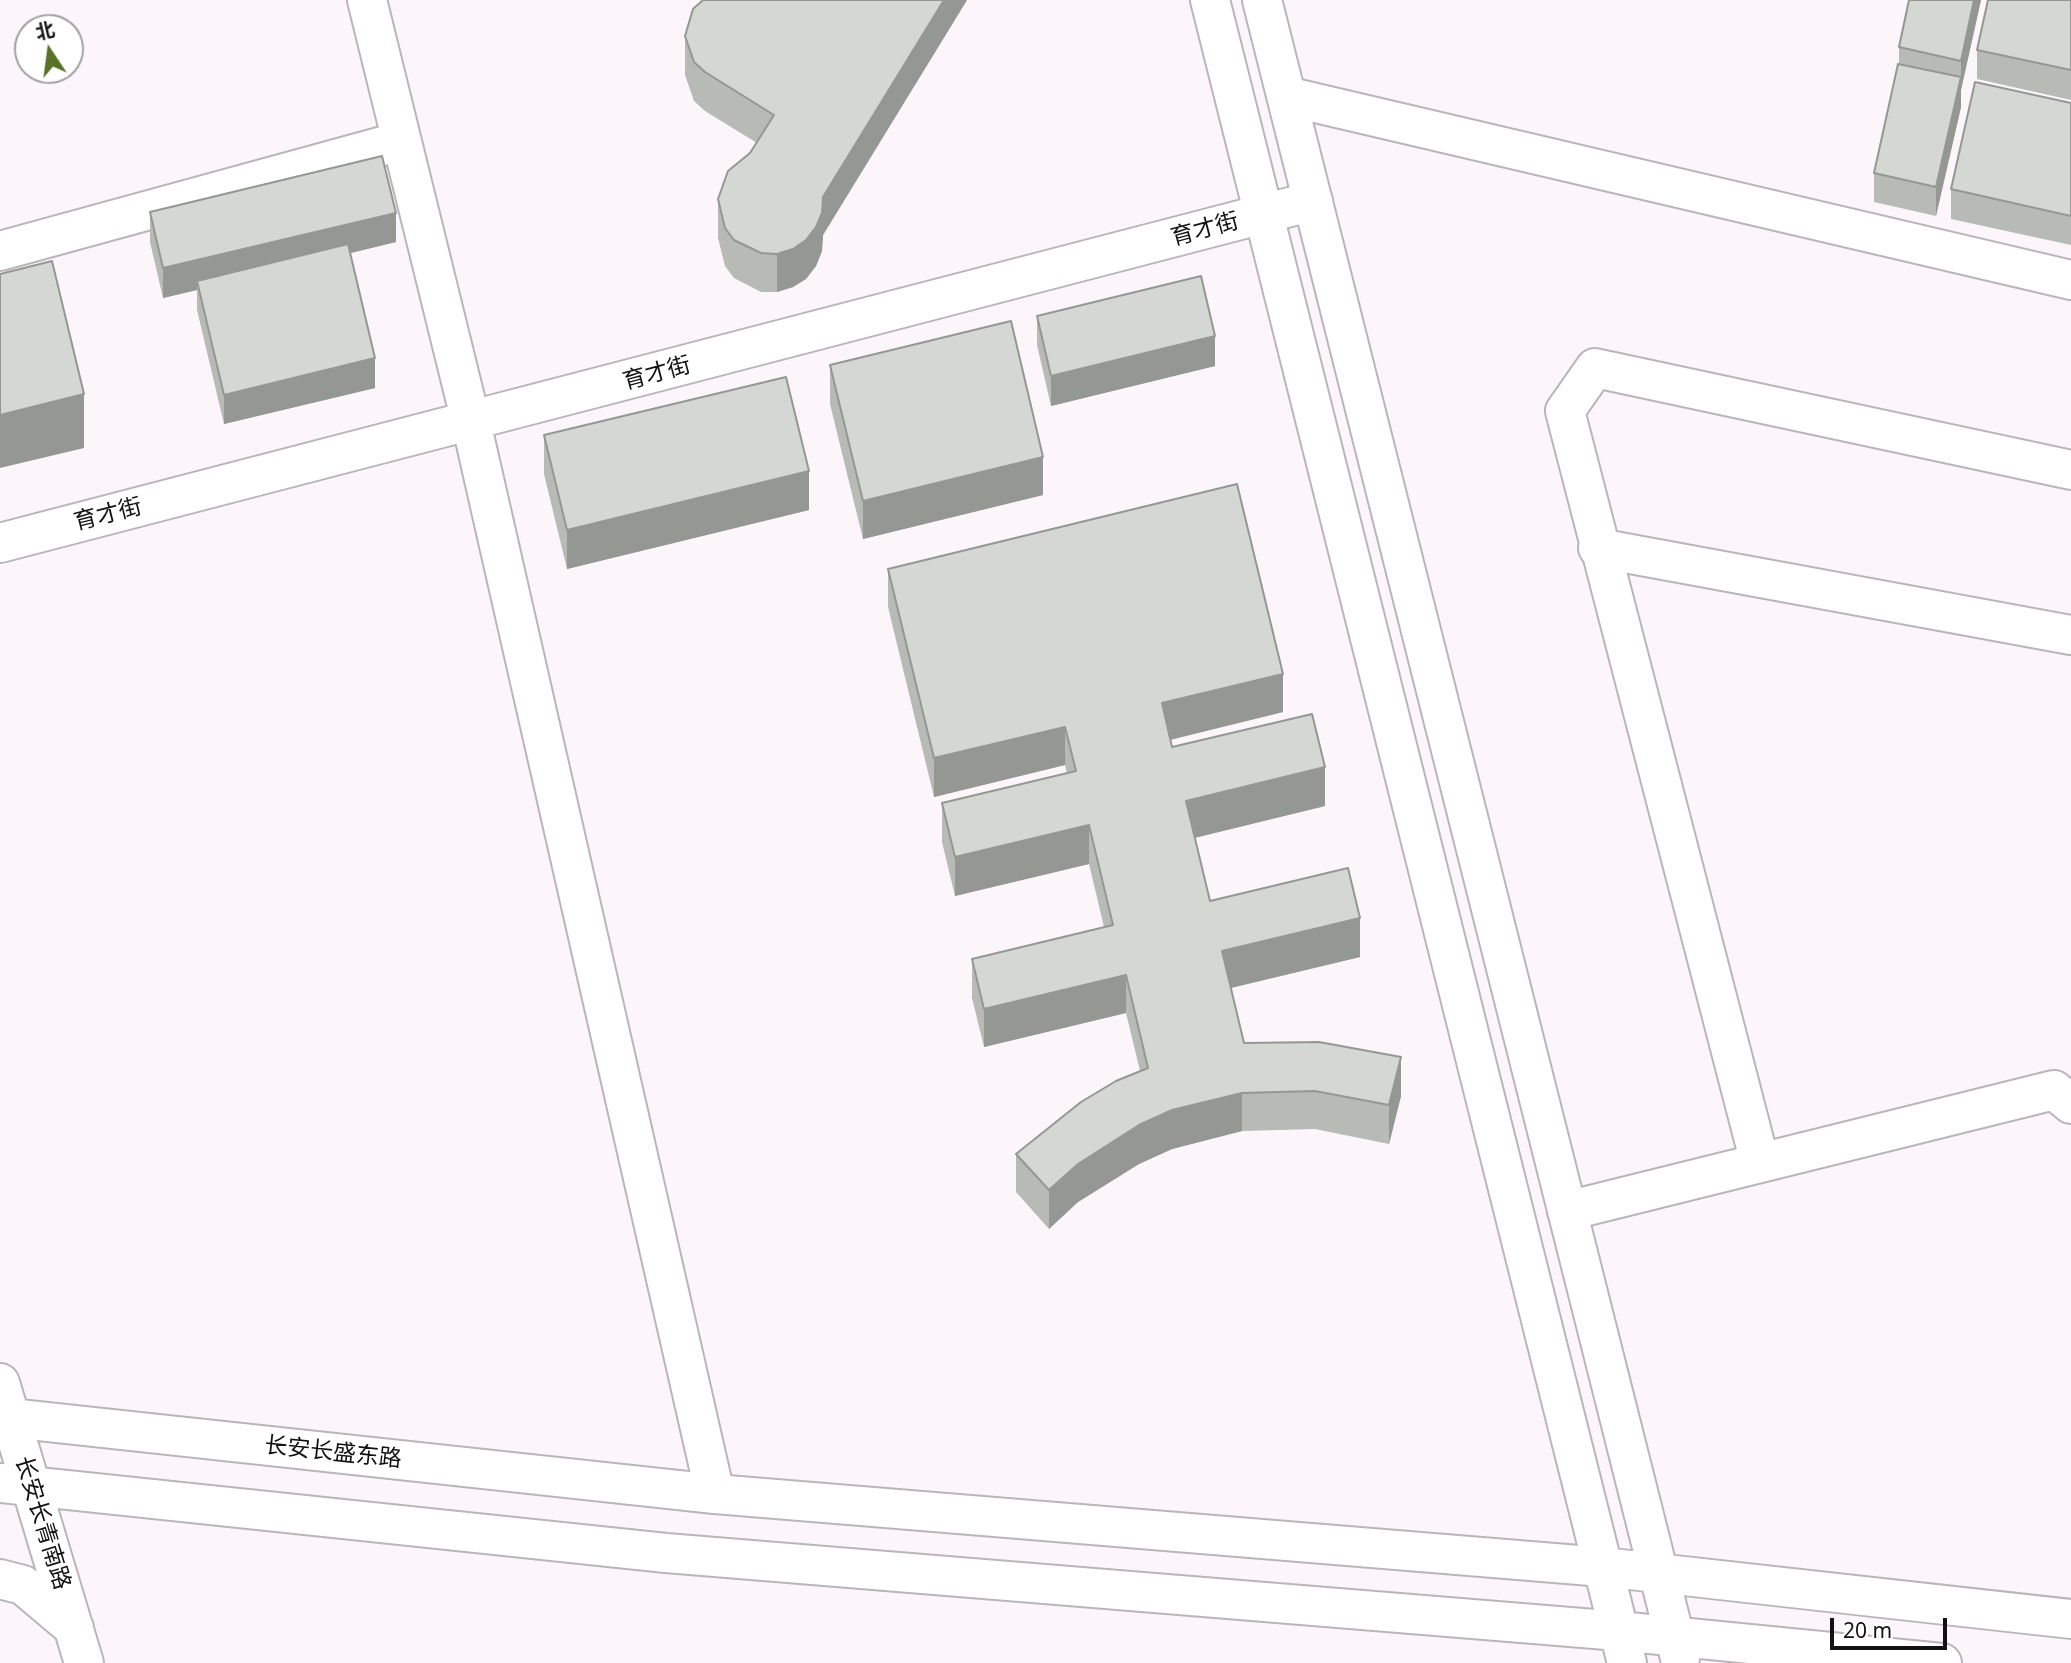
<!DOCTYPE html>
<meta charset="utf-8">
<style>
body{margin:0}
#map{position:relative;width:2071px;height:1663px;overflow:hidden;background:#fcf6fb;font-family:"Noto Sans","Noto Sans SC",sans-serif}
canvas{display:block}
.north{position:absolute;left:14px;top:14px;width:70px;height:70px;box-sizing:border-box;background:#fff;border:2px solid #a1a0a1;border-radius:50%;rotate:347deg;font-size:19px;font-weight:700;line-height:28px;text-align:center;color:#131113}
.north::after{content:'';display:block;margin:auto;width:24px;height:32px;background:#567226;clip-path:polygon(50% 0,100% 100%,50% 72%,0 100%)}
.scale{position:absolute;left:1830px;top:1618px;width:117px;height:32px;box-sizing:border-box;border:4px solid #131113;border-top:0;padding-left:9px;font-size:21px;line-height:24px;white-space:nowrap;color:#131113;-webkit-text-stroke:5px #fff;paint-order:stroke}
</style>
<div id="map">
<canvas width="2071" height="1663"></canvas>
<div class="north">北</div>
<div class="scale">20 m</div>
</div>
<script>
const g = document.querySelector('canvas').getContext('2d');
g.lineJoin = 'round';
const poly = rows => new Path2D(rows.map(r => 'M' + r).join(''));
function trace(path, color, width, dash) { g.strokeStyle = color; g.lineWidth = width; g.lineCap = dash ? 'butt' : 'round'; g.setLineDash(dash || []); g.stroke(path); }
function paint(path, color) { g.fillStyle = color; g.fill(path, 'evenodd'); }
function write(font, color, halo, rows, align = 'center') {
  g.font = font + ' "Noto Sans","Noto Sans SC",sans-serif'; g.lineWidth = 7; g.setLineDash([]); g.textBaseline = 'middle'; g.strokeStyle = halo; g.fillStyle = color; for (const [text, x, y, turn = 0] of rows) {
    g.save(); g.translate(x, y); g.rotate((+turn || 0) * Math.PI / 180); g.textAlign = isNaN(turn) ? turn : align; if (halo) g.strokeText(text, 0, 0); g.fillText(text, 0, 0); g.restore();
  }
}
const street = poly([
 [367,0,471,422,715,1494],
 [0,251,401,141],
 [0,543,1313,201],
 [1598,548,2071,635],
 [1760,1163,1565,411,1595,368,2071,470],
 [1567,1211,2054,1090,2071,1104]
]);
const secondary = poly([
 [1210,0,1627,1663],
 [1262,0,1680,1658],
 [1286,96,2071,280],
 [0,1383,84,1663],
 [0,1417,715,1494,1603,1567,2071,1619],
 [0,1483,666,1553,1619,1631,1942,1663],
 [0,1579,23,1585,74,1628]
]);
trace(street, '#bbb5ba', 42);
trace(secondary, '#bbb5ba', 42);
trace(street, '#fff', 38);
trace(secondary, '#fff', 38);
paint(poly([
 [967,0,823,235,822,251,816,266,806,279,793,287,777,292,761,292,734,278,725,266,718,238,718,199,757,143,705,111,694,101,685,75,685,36],
 [1909,0,1981,0,1961,90,1961,107,1936,216,1874,202,1874,173,1899,64,1899,47],
 [2071,0,2071,100,1977,79,1977,50],
 [2071,103,2071,245,1951,219,1951,189],
 [150,212,396,242,350,253,375,388,224,424,197,310,197,290,163,298,150,242],
 [1037,316,1215,366,1051,406,1037,345],
 [830,365,1043,495,863,539,830,404],
 [544,435,809,510,567,569,544,474],
 [888,569,1283,712,1171,739,1172,747,1325,806,1194,838,1210,901,1360,957,1231,988,1244,1043,1401,1096,1389,1144,1315,1129,1242,1131,1172,1149,1139,1164,1078,1202,1049,1229,1016,1192,1016,1154,1140,1071,1126,1013,984,1047,972,998,972,959,1104,927,1089,864,955,896,942,842,942,803,1067,773,1065,765,934,797,888,607]
]), '#b7bab5');
paint(poly([
 [944,0,967,0,823,235,822,251,816,266,806,279,793,287,777,292,777,254,823,197],
 [1974,0,1981,0,1961,90,1961,107,1936,216,1936,187,1961,78,1961,61],
 [396,213,396,242,199,290,197,281,197,290,163,298,163,268],
 [1215,336,1215,366,1051,406,1051,376],
 [375,358,375,388,224,424,224,395],
 [84,394,84,448,0,468,0,415],
 [1043,457,1043,495,863,539,863,501],
 [809,471,809,510,567,569,567,530],
 [1283,674,1283,712,1162,742,1162,703],
 [1065,727,1065,765,934,797,934,758],
 [1325,767,1325,806,1186,840,1186,801],
 [1089,825,1089,864,955,896,955,857],
 [1360,918,1360,957,1222,990,1222,951],
 [1126,975,1126,1013,984,1047,984,1009],
 [1401,1057,1401,1096,1389,1144,1389,1105],
 [1242,1093,1242,1131,1172,1149,1139,1164,1078,1202,1049,1229,1049,1190,1078,1164,1139,1125,1172,1110]
]), '#959793');
const building = poly([
 [703,0,944,0,823,197,822,213,816,227,806,240,793,249,777,254,761,253,734,240,725,228,718,199,728,171,750,153,774,115,705,72,694,62,685,36,693,9,703,0],
 [1909,0,1974,0,1961,61,1899,47,1909,0],
 [1988,0,2071,0,2071,70,1977,50,1988,0],
 [1898,64,1961,77,1936,187,1874,173,1898,64],
 [1975,82,2071,103,2071,216,1951,189,1975,82],
 [382,156,396,213,163,268,150,212,382,156],
 [348,244,375,358,224,395,197,281,348,244],
 [52,261,84,394,0,415,0,274,52,261],
 [1201,276,1215,336,1051,376,1037,316,1201,276],
 [1011,321,1043,457,863,501,830,365,1011,321],
 [786,377,809,471,567,530,544,435,786,377],
 [1237,484,1283,674,1162,703,1172,747,1312,714,1325,767,1186,801,1210,901,1348,868,1360,918,1222,951,1244,1043,1319,1042,1401,1057,1389,1105,1315,1091,1242,1093,1172,1110,1139,1125,1078,1164,1049,1190,1016,1154,1081,1102,1116,1081,1148,1068,1126,975,984,1009,972,959,1113,925,1089,825,955,857,942,803,1076,771,1065,727,934,758,888,569,1237,484]
]);
paint(building, '#d5d8d2');
trace(building, '#959793', 2);
write('23px', '#131113', '#fff', [
 ["育才街",1205,230,-15],
 ["育才街",657,374,-15],
 ["育才街",108,515,-14],
 ["长安长盛东路",333,1453,6],
 ["长安长青南路",42,1523,73]
]);
</script>
